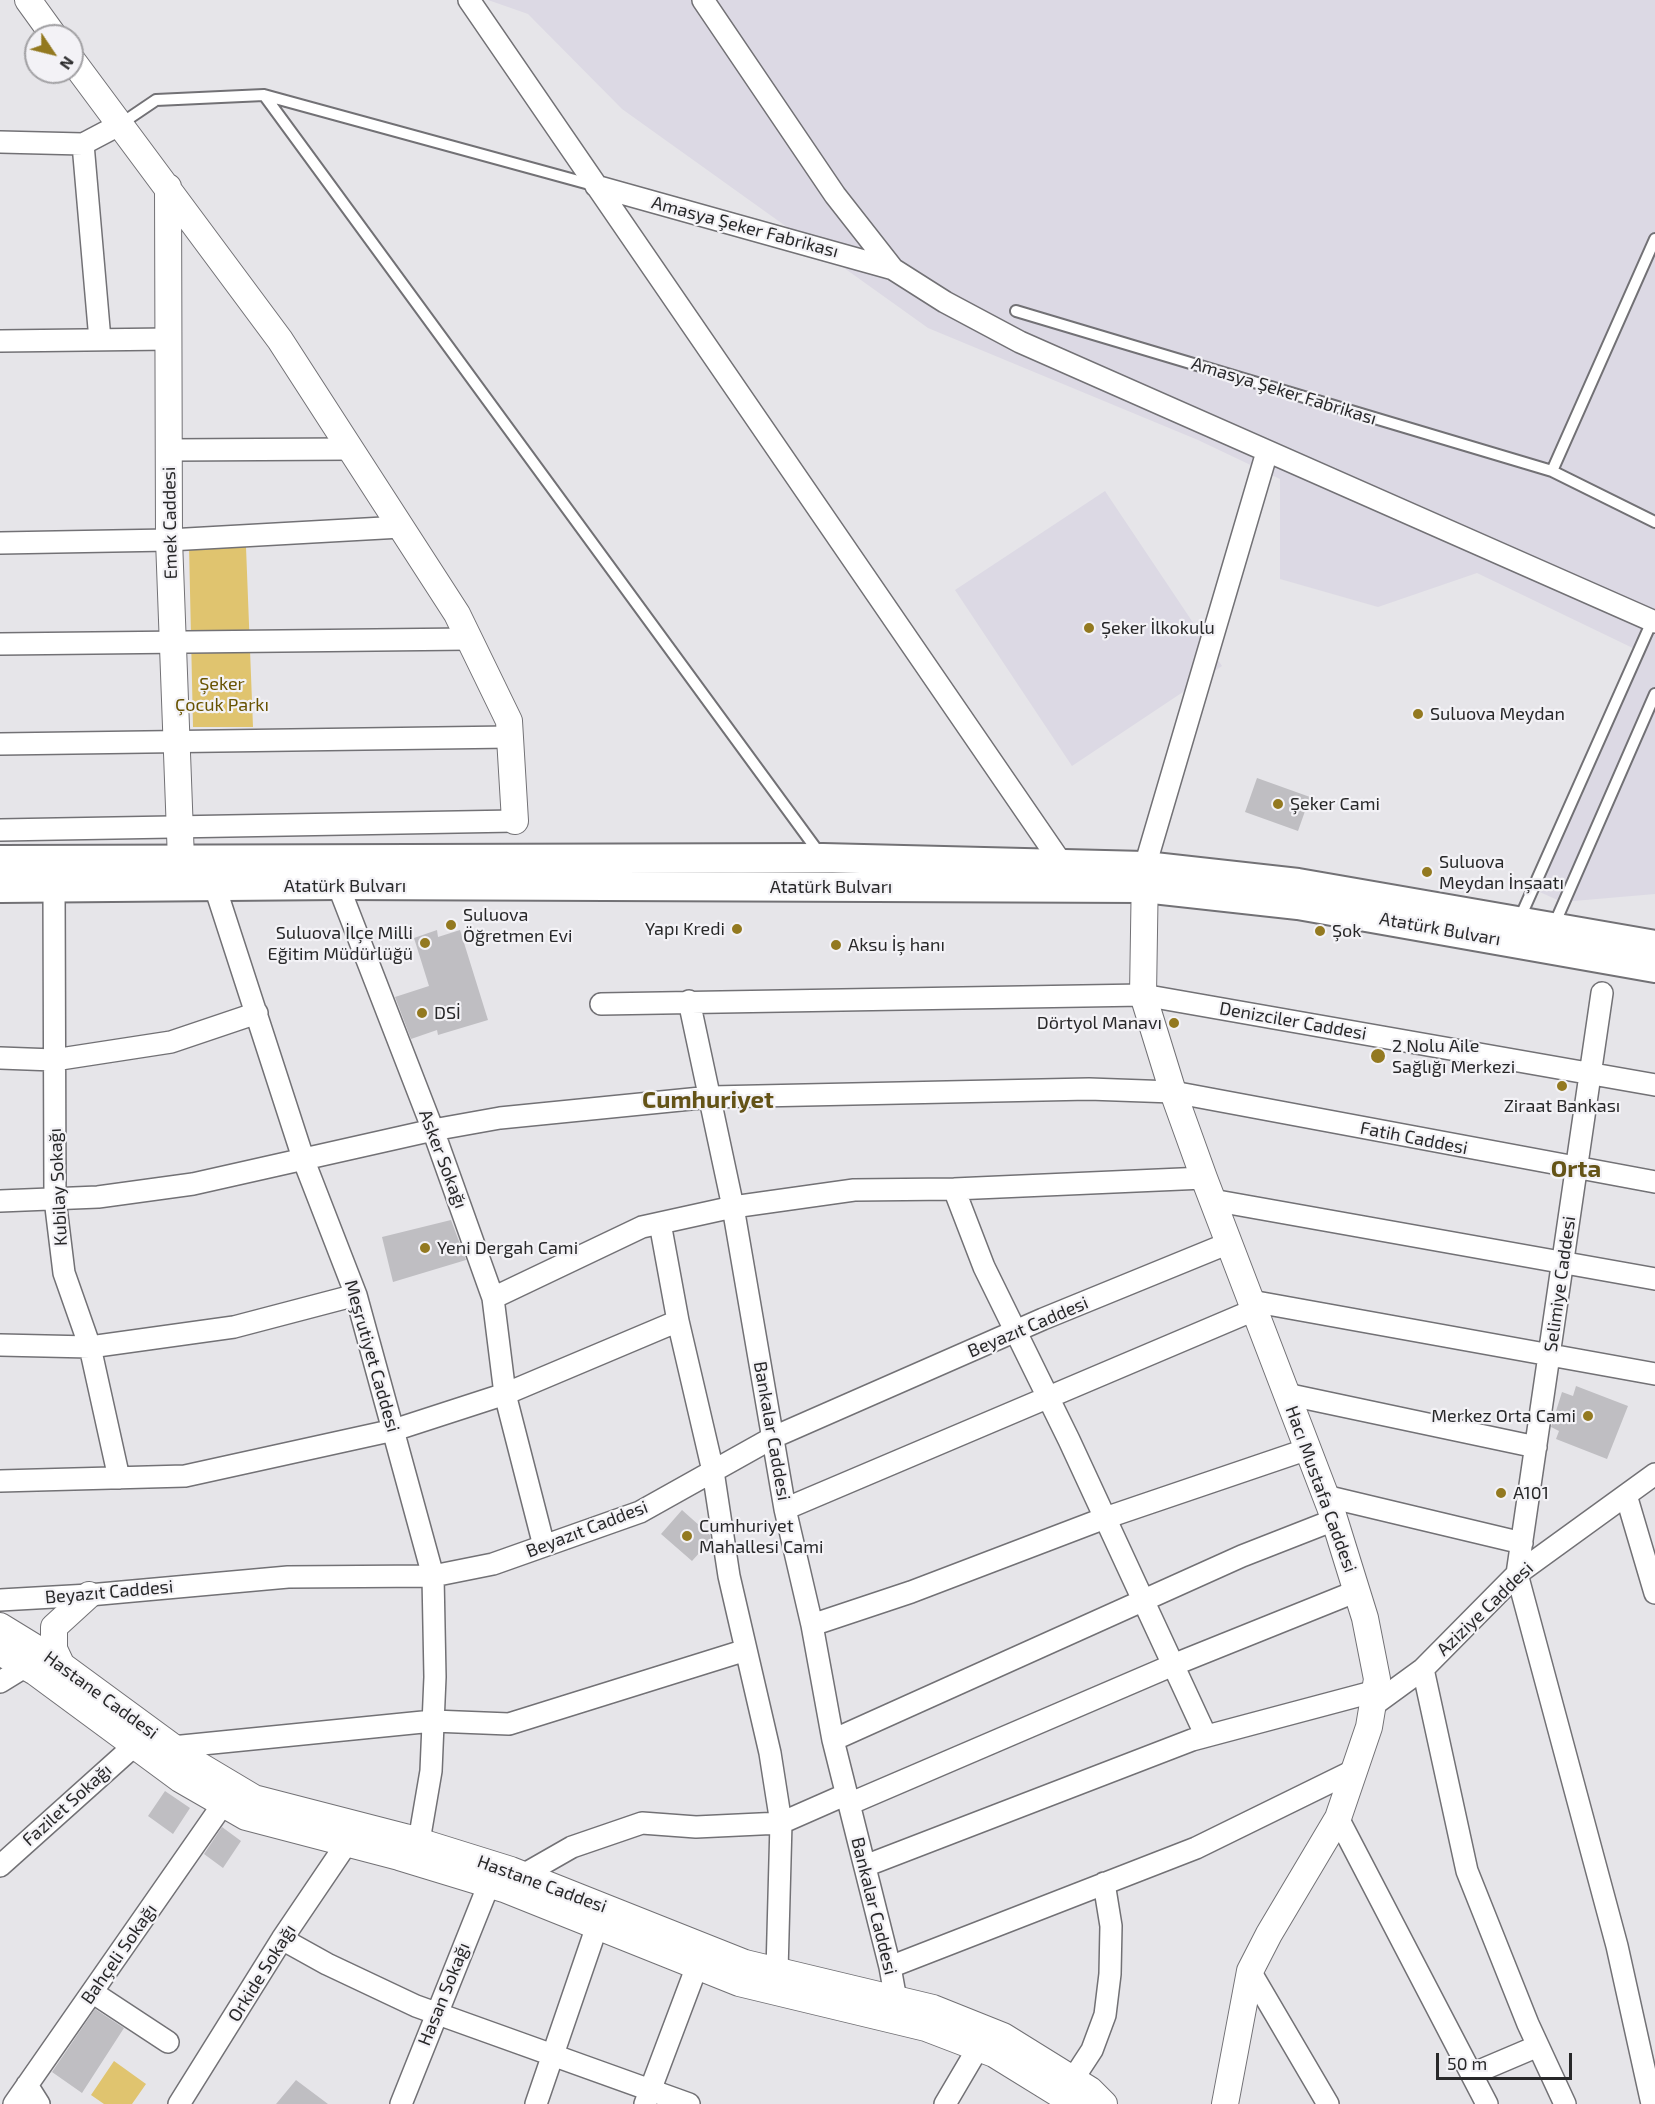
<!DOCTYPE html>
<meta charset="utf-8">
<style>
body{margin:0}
#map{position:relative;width:1655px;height:2104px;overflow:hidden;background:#e6e5e9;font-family:"Exo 2",sans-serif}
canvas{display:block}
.north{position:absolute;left:24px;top:24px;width:60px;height:60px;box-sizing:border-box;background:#f3f2f6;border:2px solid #a2a1a4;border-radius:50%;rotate:125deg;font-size:16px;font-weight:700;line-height:24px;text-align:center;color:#282829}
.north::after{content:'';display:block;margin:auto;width:21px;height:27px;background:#937920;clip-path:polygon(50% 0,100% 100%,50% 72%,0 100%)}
.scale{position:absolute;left:1436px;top:2053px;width:136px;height:27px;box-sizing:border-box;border:3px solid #282829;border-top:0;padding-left:8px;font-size:18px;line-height:21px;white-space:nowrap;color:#282829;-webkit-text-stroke:4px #f3f2f6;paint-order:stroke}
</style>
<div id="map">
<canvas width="1655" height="2104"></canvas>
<div class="north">N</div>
<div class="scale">50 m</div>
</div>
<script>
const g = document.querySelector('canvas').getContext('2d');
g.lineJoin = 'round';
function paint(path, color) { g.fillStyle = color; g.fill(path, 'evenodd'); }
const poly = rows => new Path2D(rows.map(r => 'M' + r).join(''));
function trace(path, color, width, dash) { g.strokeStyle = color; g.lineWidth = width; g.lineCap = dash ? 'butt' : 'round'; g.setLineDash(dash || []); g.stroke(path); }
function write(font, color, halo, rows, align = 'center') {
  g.font = font + ' "Exo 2",sans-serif'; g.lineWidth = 4.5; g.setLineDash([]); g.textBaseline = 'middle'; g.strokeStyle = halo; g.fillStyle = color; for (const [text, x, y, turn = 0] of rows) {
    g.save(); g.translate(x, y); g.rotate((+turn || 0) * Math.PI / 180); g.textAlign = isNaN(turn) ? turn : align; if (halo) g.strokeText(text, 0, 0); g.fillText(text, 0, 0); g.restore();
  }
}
paint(poly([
 [488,0,1655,0,1655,894,1562,902,1533,889,1639,651,1477,573,1378,607,1280,579,1280,479,1198,440,928,328,622,109,528,14],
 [1105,491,1222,666,1072,766,955,590]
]), '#dcd9e4');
paint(poly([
 [189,546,246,547,253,727,193,727],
 [114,2061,146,2084,132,2104,104,2104,91,2095]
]), '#e0c46f');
paint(poly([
 [1257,778,1310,797,1298,831,1245,812],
 [437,930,438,937,460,930,488,1020,438,1035,437,1030,411,1039,395,997,429,986,414,938],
 [451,1220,466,1260,393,1282,382,1237],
 [1576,1386,1628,1406,1607,1459,1556,1439,1559,1431,1551,1427,1562,1392,1573,1396],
 [682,1510,710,1535,711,1540,692,1561,661,1534],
 [165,1791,190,1808,173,1834,148,1816],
 [222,1827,241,1841,223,1868,204,1854],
 [95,2009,124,2028,82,2093,52,2072],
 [296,2080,328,2104,276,2104]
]), '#bfbec2');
const service = poly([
 [264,95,820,854],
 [119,125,156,100,264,95,593,185],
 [1655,239,1552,471,1655,522],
 [1016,311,1552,471],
 [1519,920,1653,619],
 [1554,925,1655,694]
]);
const minor = poly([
 [469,0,1062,864],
 [703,0,835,195,893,269,945,302,1020,342,1655,622],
 [0,142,83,144,119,125],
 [83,144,100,340],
 [596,186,893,269],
 [0,341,170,339],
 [170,450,351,449],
 [0,543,169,540,401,527],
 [0,644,469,639],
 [0,744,510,737],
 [0,830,515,821],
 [1145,866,1267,452],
 [338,885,433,1130,493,1298,505,1394,544,1546],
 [215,887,304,1161,356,1295,433,1576,435,1677,431,1771,419,1841],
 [54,888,55,1199,64,1273,90,1347,119,1478],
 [1602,993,1517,1574,1617,1946,1652,2104],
 [689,1001,733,1207,785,1509,812,1625,833,1740,890,1967,896,2000],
 [601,1004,1143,995,1655,1085],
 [0,1058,54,1060,171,1042,257,1013],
 [954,1189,984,1267,1069,1440,1206,1736],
 [1212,1200,1655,1279],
 [0,1201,98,1197,193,1184,433,1130,500,1118,711,1097,1089,1089,1173,1092,1655,1182],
 [660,1223,678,1321,713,1471,729,1576,770,1753,781,1823,777,1971],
 [493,1298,642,1227,733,1207,854,1190,954,1189,1204,1178],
 [1251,1301,1655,1374],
 [0,1345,90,1347,234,1327,356,1295],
 [1286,1394,1536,1447],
 [0,1481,185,1476,394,1430,505,1394,678,1321],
 [1626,1495,1655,1593],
 [1325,1496,1522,1543],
 [785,1509,1254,1310],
 [0,1600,89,1595,288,1577,433,1576,493,1564,640,1512,774,1437,1043,1319,1229,1243],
 [812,1625,911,1592,1105,1518,1308,1449],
 [1423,1669,1467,1871,1528,2024,1565,2104],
 [0,1682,26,1666],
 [1375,1704,1423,1669,1517,1574,1655,1474],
 [833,1740,1242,1556,1334,1520],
 [172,1747,433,1721,509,1724,746,1650],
 [849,1804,1173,1665,1357,1591],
 [1338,1818,1487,2104],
 [0,1866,135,1745],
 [865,1866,1192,1740,1376,1691],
 [523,1875,572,1847,642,1823,696,1827,781,1823,847,1794],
 [282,1939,327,1964,416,2006,689,2104],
 [890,1967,1196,1848,1355,1770],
 [1250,1971,1328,2104],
 [92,1992,168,2042],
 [1472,2074,1538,2046],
 [1073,2079,1092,2050,1105,2015,1110,1974,1111,1926,1104,1883],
 [27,2085,39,2104],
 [14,2104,223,1804],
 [179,2104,282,1939,347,1843],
 [401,2104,489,1884],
 [536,2104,597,1926],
 [645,2104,697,1966],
 [945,2104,978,2048]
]);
const tertiary = poly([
 [28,0,54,36],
 [72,60,280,340,457,614,509,721,515,821],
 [168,187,169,540,181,860],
 [1145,869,1143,995,1173,1092,1204,1178,1333,1515,1365,1618,1377,1679,1369,1727,1338,1818,1269,1934,1250,1971,1225,2104],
 [0,1626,49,1656,192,1761,254,1798,405,1837,511,1870,745,1963,933,2008,1003,2036,1090,2090,1104,2104],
 [0,1652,35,1672,180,1779,246,1817,399,1857,504,1889,739,1983,926,2028,994,2054,1075,2104],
 [62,1666,54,1649,54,1627,89,1595]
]);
const secondary = poly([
 [0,860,823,858,1145,866,1298,883,1655,945],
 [0,888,338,885,1144,888,1298,905,1655,968]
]);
trace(service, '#727175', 14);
trace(minor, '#727175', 24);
trace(tertiary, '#727175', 28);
trace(secondary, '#727175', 32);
trace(service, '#fff', 10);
trace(minor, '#fff', 21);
trace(tertiary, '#fff', 26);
trace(secondary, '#fff', 28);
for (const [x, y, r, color] of [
 [1089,628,6,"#937920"],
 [1418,714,6,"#937920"],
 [1278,804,6,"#937920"],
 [1427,872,6,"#937920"],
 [451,925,6,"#937920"],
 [737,929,6,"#937920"],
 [1320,931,6,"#937920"],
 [425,943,6,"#937920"],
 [836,945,6,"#937920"],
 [422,1013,6,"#937920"],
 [1174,1023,6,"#937920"],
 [1378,1056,8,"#937920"],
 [1562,1086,6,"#937920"],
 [425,1248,6,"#937920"],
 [1588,1416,6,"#937920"],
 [1501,1493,6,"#937920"],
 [687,1536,6,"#937920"]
]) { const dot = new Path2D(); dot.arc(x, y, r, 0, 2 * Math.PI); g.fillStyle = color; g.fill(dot); trace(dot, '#f3f2f6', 2); }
write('18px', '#282829', '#f3f2f6', [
 ["Amasya Şeker Fabrikası",745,227,15],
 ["Amasya Şeker Fabrikası",1284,391,17],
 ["Emek Caddesi",170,523,-91],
 ["Atatürk Bulvarı",345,886],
 ["Atatürk Bulvarı",831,887],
 ["Atatürk Bulvarı",1440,929,10],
 ["Denizciler Caddesi",1293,1021,10],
 ["Fatih Caddesi",1414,1138,11],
 ["Asker Sokağı",443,1159,69],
 ["Kubilay Sokağı",58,1187,-93],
 ["Selimiye Caddesi",1560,1284,-82],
 ["Beyazıt Caddesi",1028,1327,-23],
 ["Meşrutiyet Caddesi",372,1356,74],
 ["Bankalar Caddesi",772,1431,80],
 ["Hacı Mustafa Caddesi",1321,1489,70],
 ["Beyazıt Caddesi",587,1529,-21],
 ["Beyazıt Caddesi",109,1592,-5],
 ["Aziziye Caddesi",1485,1609,-44],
 ["Hastane Caddesi",101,1695,36],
 ["Fazilet Sokağı",67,1805,-42],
 ["Hastane Caddesi",542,1884,20],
 ["Bankalar Caddesi",874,1906,76],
 ["Bahçeli Sokağı",119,1954,-55],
 ["Orkide Sokağı",262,1973,-58],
 ["Hasan Sokağı",444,1994,-68]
]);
write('18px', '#282829', '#f3f2f6', [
 ["Şeker İlkokulu",1101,628],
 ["Suluova Meydan",1430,714],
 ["Şeker Cami",1290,804],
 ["Suluova",1439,862],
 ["Meydan İnşaatı",1439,883],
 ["Suluova",463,915],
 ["Öğretmen Evi",463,936],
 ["Yapı Kredi",725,929,"right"],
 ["Şok",1332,931],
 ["Suluova İlçe Milli",413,933,"right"],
 ["Eğitim Müdürlüğü",413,954,"right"],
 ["Aksu İş hanı",848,945],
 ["DSİ",434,1013],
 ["Dörtyol Manavı",1162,1023,"right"],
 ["2 Nolu Aile",1392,1046],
 ["Sağlığı Merkezi",1392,1067],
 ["Ziraat Bankası",1562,1106,"center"],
 ["Yeni Dergah Cami",437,1248],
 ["Merkez Orta Cami",1576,1416,"right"],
 ["A101",1513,1493],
 ["Cumhuriyet",699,1526],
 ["Mahallesi Cami",699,1547]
], 'left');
write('18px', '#685301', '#f3f2f6', [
 ["Şeker",222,684],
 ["Çocuk Parkı",222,705]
]);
write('bold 24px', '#645317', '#f3f2f6', [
 ["Cumhuriyet",708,1100],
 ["Orta",1576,1169]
]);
</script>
